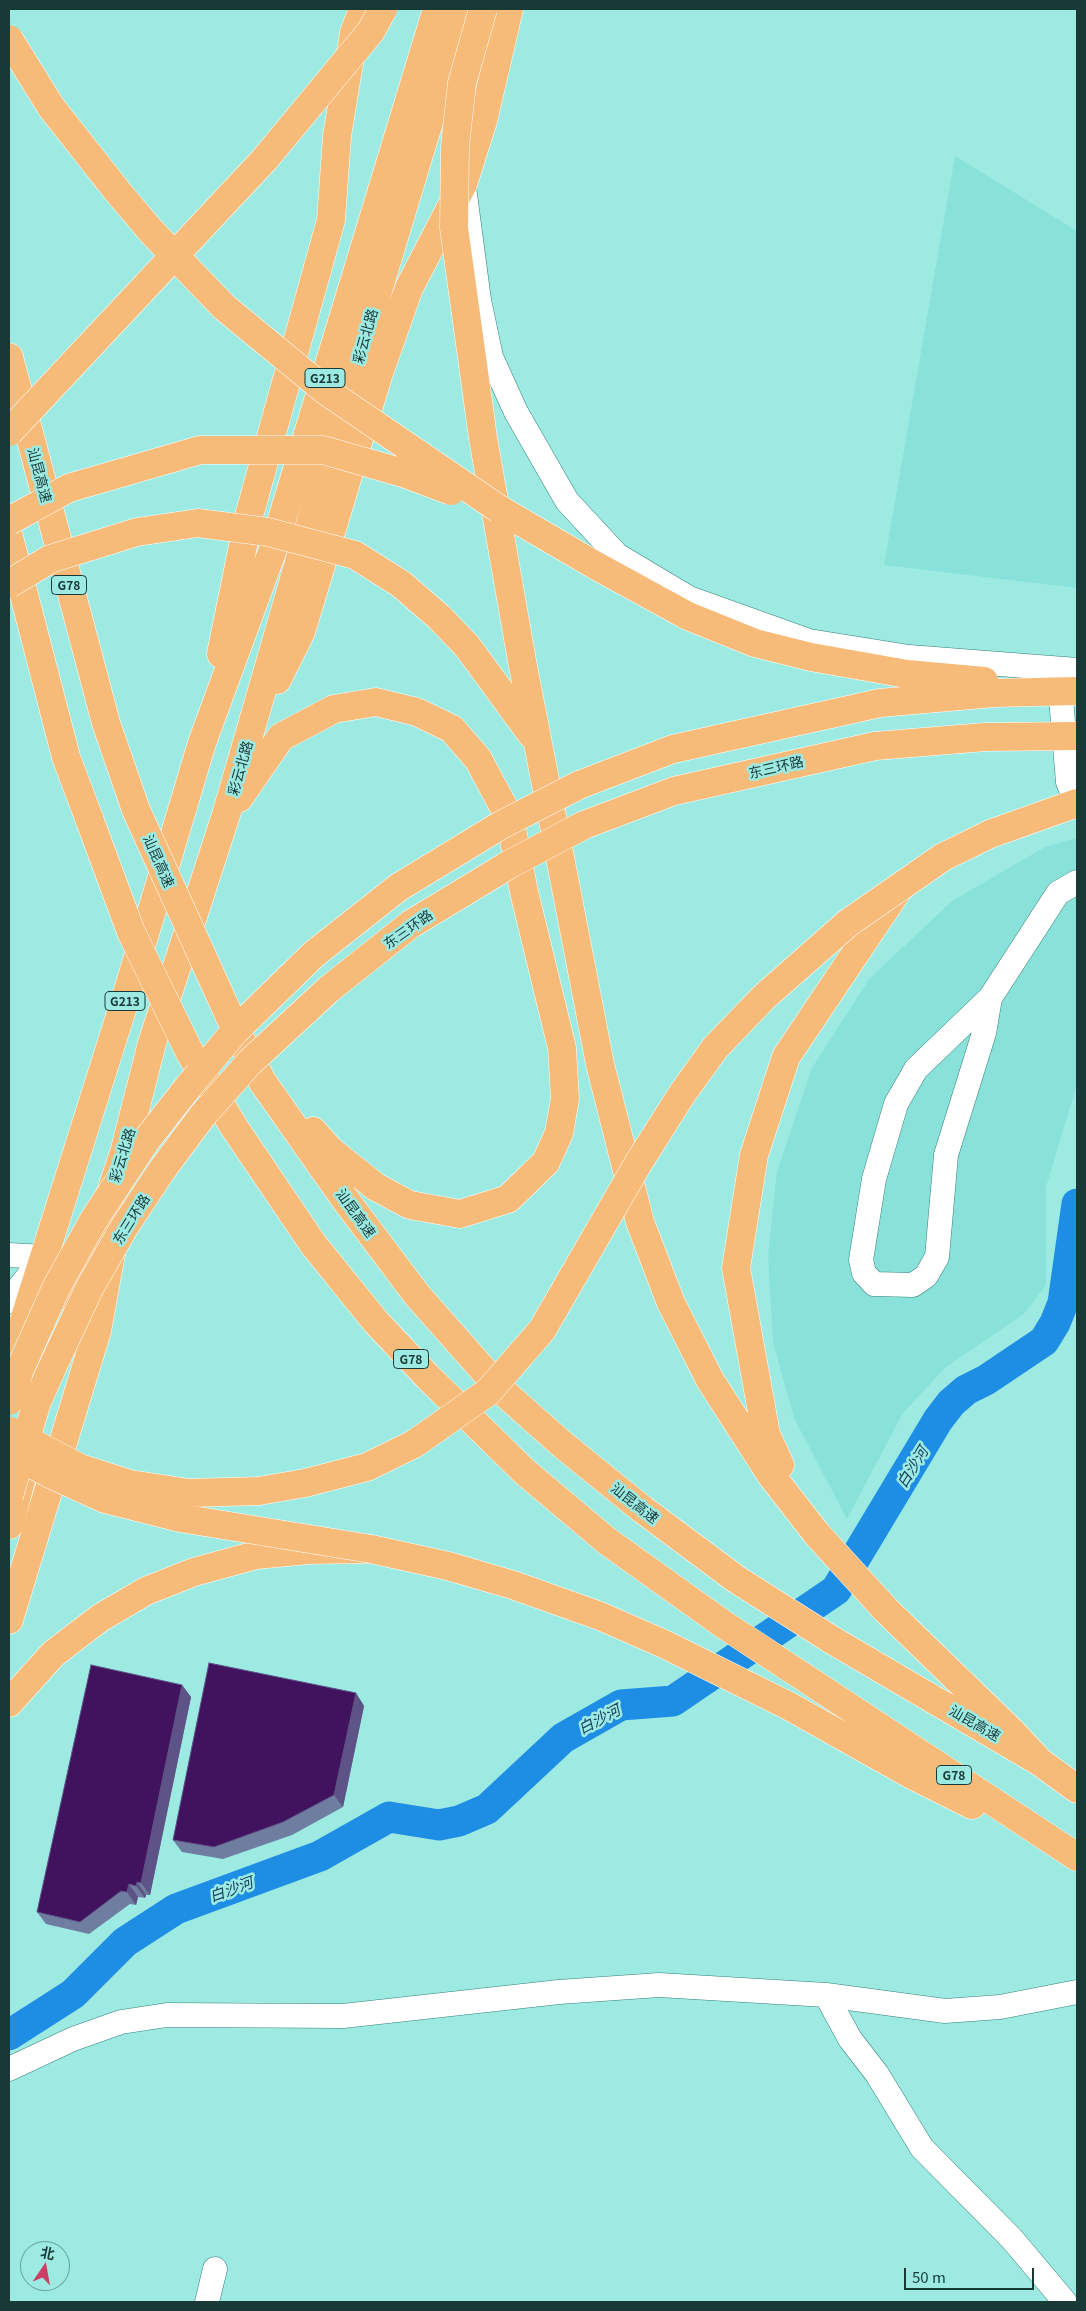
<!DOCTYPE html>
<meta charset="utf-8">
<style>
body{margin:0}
#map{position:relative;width:1086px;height:2311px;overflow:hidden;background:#9deae3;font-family:Georgia,"Noto Sans SC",serif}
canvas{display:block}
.frame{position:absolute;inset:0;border:10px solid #193936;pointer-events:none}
.north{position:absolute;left:20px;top:2241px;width:50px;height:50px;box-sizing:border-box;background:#9deae3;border:1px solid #68a39e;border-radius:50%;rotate:12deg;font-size:14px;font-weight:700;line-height:20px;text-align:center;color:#193936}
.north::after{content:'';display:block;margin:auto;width:18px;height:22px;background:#cd3e65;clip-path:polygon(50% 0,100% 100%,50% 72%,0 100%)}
.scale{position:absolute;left:904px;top:2268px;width:130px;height:22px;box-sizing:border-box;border:2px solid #193936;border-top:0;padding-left:6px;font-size:15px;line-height:18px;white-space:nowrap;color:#193936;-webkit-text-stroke:4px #9deae3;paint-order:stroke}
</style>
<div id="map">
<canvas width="1086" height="2311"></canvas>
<div class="frame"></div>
<div class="north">北</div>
<div class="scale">50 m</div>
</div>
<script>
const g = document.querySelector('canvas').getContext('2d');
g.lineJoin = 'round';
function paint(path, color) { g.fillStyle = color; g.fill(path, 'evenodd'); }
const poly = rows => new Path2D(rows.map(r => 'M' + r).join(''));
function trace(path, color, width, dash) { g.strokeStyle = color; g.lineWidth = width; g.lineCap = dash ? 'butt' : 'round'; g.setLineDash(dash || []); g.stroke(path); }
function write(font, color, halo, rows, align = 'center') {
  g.font = font + ' Georgia,"Noto Sans SC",serif'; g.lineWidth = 5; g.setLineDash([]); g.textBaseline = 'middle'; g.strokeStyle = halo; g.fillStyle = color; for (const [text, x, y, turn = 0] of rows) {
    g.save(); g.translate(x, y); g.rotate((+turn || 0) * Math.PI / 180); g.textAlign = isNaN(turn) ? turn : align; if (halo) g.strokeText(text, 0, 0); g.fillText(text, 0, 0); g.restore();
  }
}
paint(poly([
 [955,156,1077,231,1077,588,884,565],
 [1077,838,1077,1084,1046,1187,1046,1285,1024,1314,946,1367,903,1413,847,1519,794,1418,773,1342,768,1256,777,1171,812,1068,869,979,952,901,1045,847]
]), '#88e2da');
trace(poly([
 [9,2035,73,1994,125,1942,176,1909,320,1856,389,1817,439,1825,459,1821,487,1809,563,1738,621,1705,673,1701,836,1590,938,1420,951,1403,966,1390,986,1380,1044,1341,1055,1323,1063,1303,1077,1204]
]), '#1e8ee5', 31);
const minor = poly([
 [464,187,479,300,491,357,516,412,567,501,617,555,689,598,809,641,909,657,1077,670],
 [1059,674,1068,782,1077,804],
 [990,998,984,1033,946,1155,937,1257,926,1276,913,1285,874,1284,864,1273,861,1260,874,1179,896,1104,916,1069,990,998,1058,893,1077,882],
 [9,1255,44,1257],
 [9,1301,39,1262],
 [826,1995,850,2039,877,2074,922,2148,1012,2239,1065,2302],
 [9,2069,73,2039,121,2022,167,2015,343,2016,559,1992,659,1985,826,1995,945,2011,1000,2007,1077,1992],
 [207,2302,215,2269]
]);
const highway = poly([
 [9,357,106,723,136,810],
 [473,365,483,438,522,661,600,1064,640,1222,671,1303,710,1380,771,1475,816,1533,886,1610,1012,1732,1040,1762],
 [499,509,593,564,688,616],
 [9,537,66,757,90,821],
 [439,617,467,646,532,735],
 [221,654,249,516,331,220,337,136,354,33,363,9],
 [277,680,301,632,378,376,409,288,463,184,483,121,509,9],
 [239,798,281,737,334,709,376,702,417,712,452,729,478,759,510,819,524,892,562,1048,565,1099,559,1133,546,1162,508,1199,460,1214,410,1205,376,1187,331,1151,313,1131],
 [233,1024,262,1081,344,1198,417,1295,501,1390,563,1445,642,1509,736,1579,832,1640,1040,1762,1077,1789],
 [190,1053,234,1127,313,1244,376,1322,428,1377,525,1472,607,1541,723,1624,1077,1857],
 [75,1301,125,1149,152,1043,226,815,367,327,463,9],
 [9,1368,126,997,202,743,272,552,437,9],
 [780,1465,766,1434,736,1268,754,1155,786,1057,900,887],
 [9,1525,23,1473],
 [9,1620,97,1331,111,1254],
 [9,1703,53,1654,100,1618,146,1591,194,1572,256,1555,308,1550,371,1549,448,1566,513,1585,600,1616,664,1644,789,1706,912,1775,972,1805]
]);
trace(minor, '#31807a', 25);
trace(highway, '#fff', 29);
trace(minor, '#fff', 24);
trace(highway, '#f7bb79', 28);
const highwayBridge = poly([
 [9,39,51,107,118,192,151,231,224,307,326,391,499,509],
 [473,365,454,228,455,146,462,83,483,9],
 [9,432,265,159,371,31,383,9],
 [9,521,69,488,200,450,323,450,403,473,451,491],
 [9,584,50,559,137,532,198,523,268,532,355,555,401,584,439,617],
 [688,616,755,643,811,657,907,674,984,681],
 [136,810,233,1024],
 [90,821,131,932,189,1051],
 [9,1401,20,1369,56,1288,93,1221,145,1142,188,1087,236,1030,314,954,399,887,501,825,579,785,673,749,880,703,994,693,1077,691],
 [10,1431,80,1468,130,1484,189,1493,259,1491,305,1483,367,1467,414,1444,488,1392,542,1330,639,1162,682,1094,715,1048,764,997,848,923,943,857,990,834,1077,803],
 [9,1452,50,1474,105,1499,180,1518,371,1549],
 [9,1496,37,1402,52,1368,90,1287,125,1226,162,1170,203,1115,250,1062,329,989,411,924,510,864,584,825,674,791,875,746,985,737,1077,736]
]);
trace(highwayBridge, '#fff', 29, []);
trace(highwayBridge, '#f7bb79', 28);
paint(poly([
 [182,1685,191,1697,150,1895,146,1895,145,1898,138,1897,136,1905,130,1904,89,1934,46,1924,37,1912],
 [356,1693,364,1706,343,1807,292,1835,223,1859,182,1852,173,1840]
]), '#6f7ea0');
paint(poly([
 [182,1685,191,1697,150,1895,141,1883],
 [356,1693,364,1706,343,1807,334,1795],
 [137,1882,146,1895,145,1898,136,1886],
 [129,1884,138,1897,136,1905,127,1892]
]), '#5d5386');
const building = poly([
 [209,1663,356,1693,334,1795,283,1822,214,1847,173,1840,209,1663],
 [91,1665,182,1685,141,1883,137,1882,136,1886,129,1884,127,1892,121,1891,80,1922,37,1912,91,1665]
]);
paint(building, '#41125e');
trace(building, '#5d5386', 1);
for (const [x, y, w] of [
 [325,378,40],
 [69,585,35],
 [125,1001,40],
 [411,1359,35],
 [954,1775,35]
]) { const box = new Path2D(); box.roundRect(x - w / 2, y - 9.5, w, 19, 4); g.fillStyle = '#9deae3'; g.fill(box); trace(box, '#193936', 1); }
write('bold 12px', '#193936', null, [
 ["G213",325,378],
 ["G78",69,585],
 ["G213",125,1001],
 ["G78",411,1359],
 ["G78",954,1775]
]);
write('14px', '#193936', '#9deae3', [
 ["彩云北路",365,336,-74],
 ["汕昆高速",40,475,75],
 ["东三环路",776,767,-13],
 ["彩云北路",240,768,-74],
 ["汕昆高速",159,861,66],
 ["东三环路",408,929,-35],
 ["彩云北路",122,1155,-73],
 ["汕昆高速",356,1213,54],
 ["东三环路",131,1219,-58],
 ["汕昆高速",635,1503,38],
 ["汕昆高速",975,1723,30]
]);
write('italic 15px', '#153d61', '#9deae3', [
 ["白沙河",912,1467,-58],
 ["白沙河",599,1719,-28],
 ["白沙河",231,1889,-20]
]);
</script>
